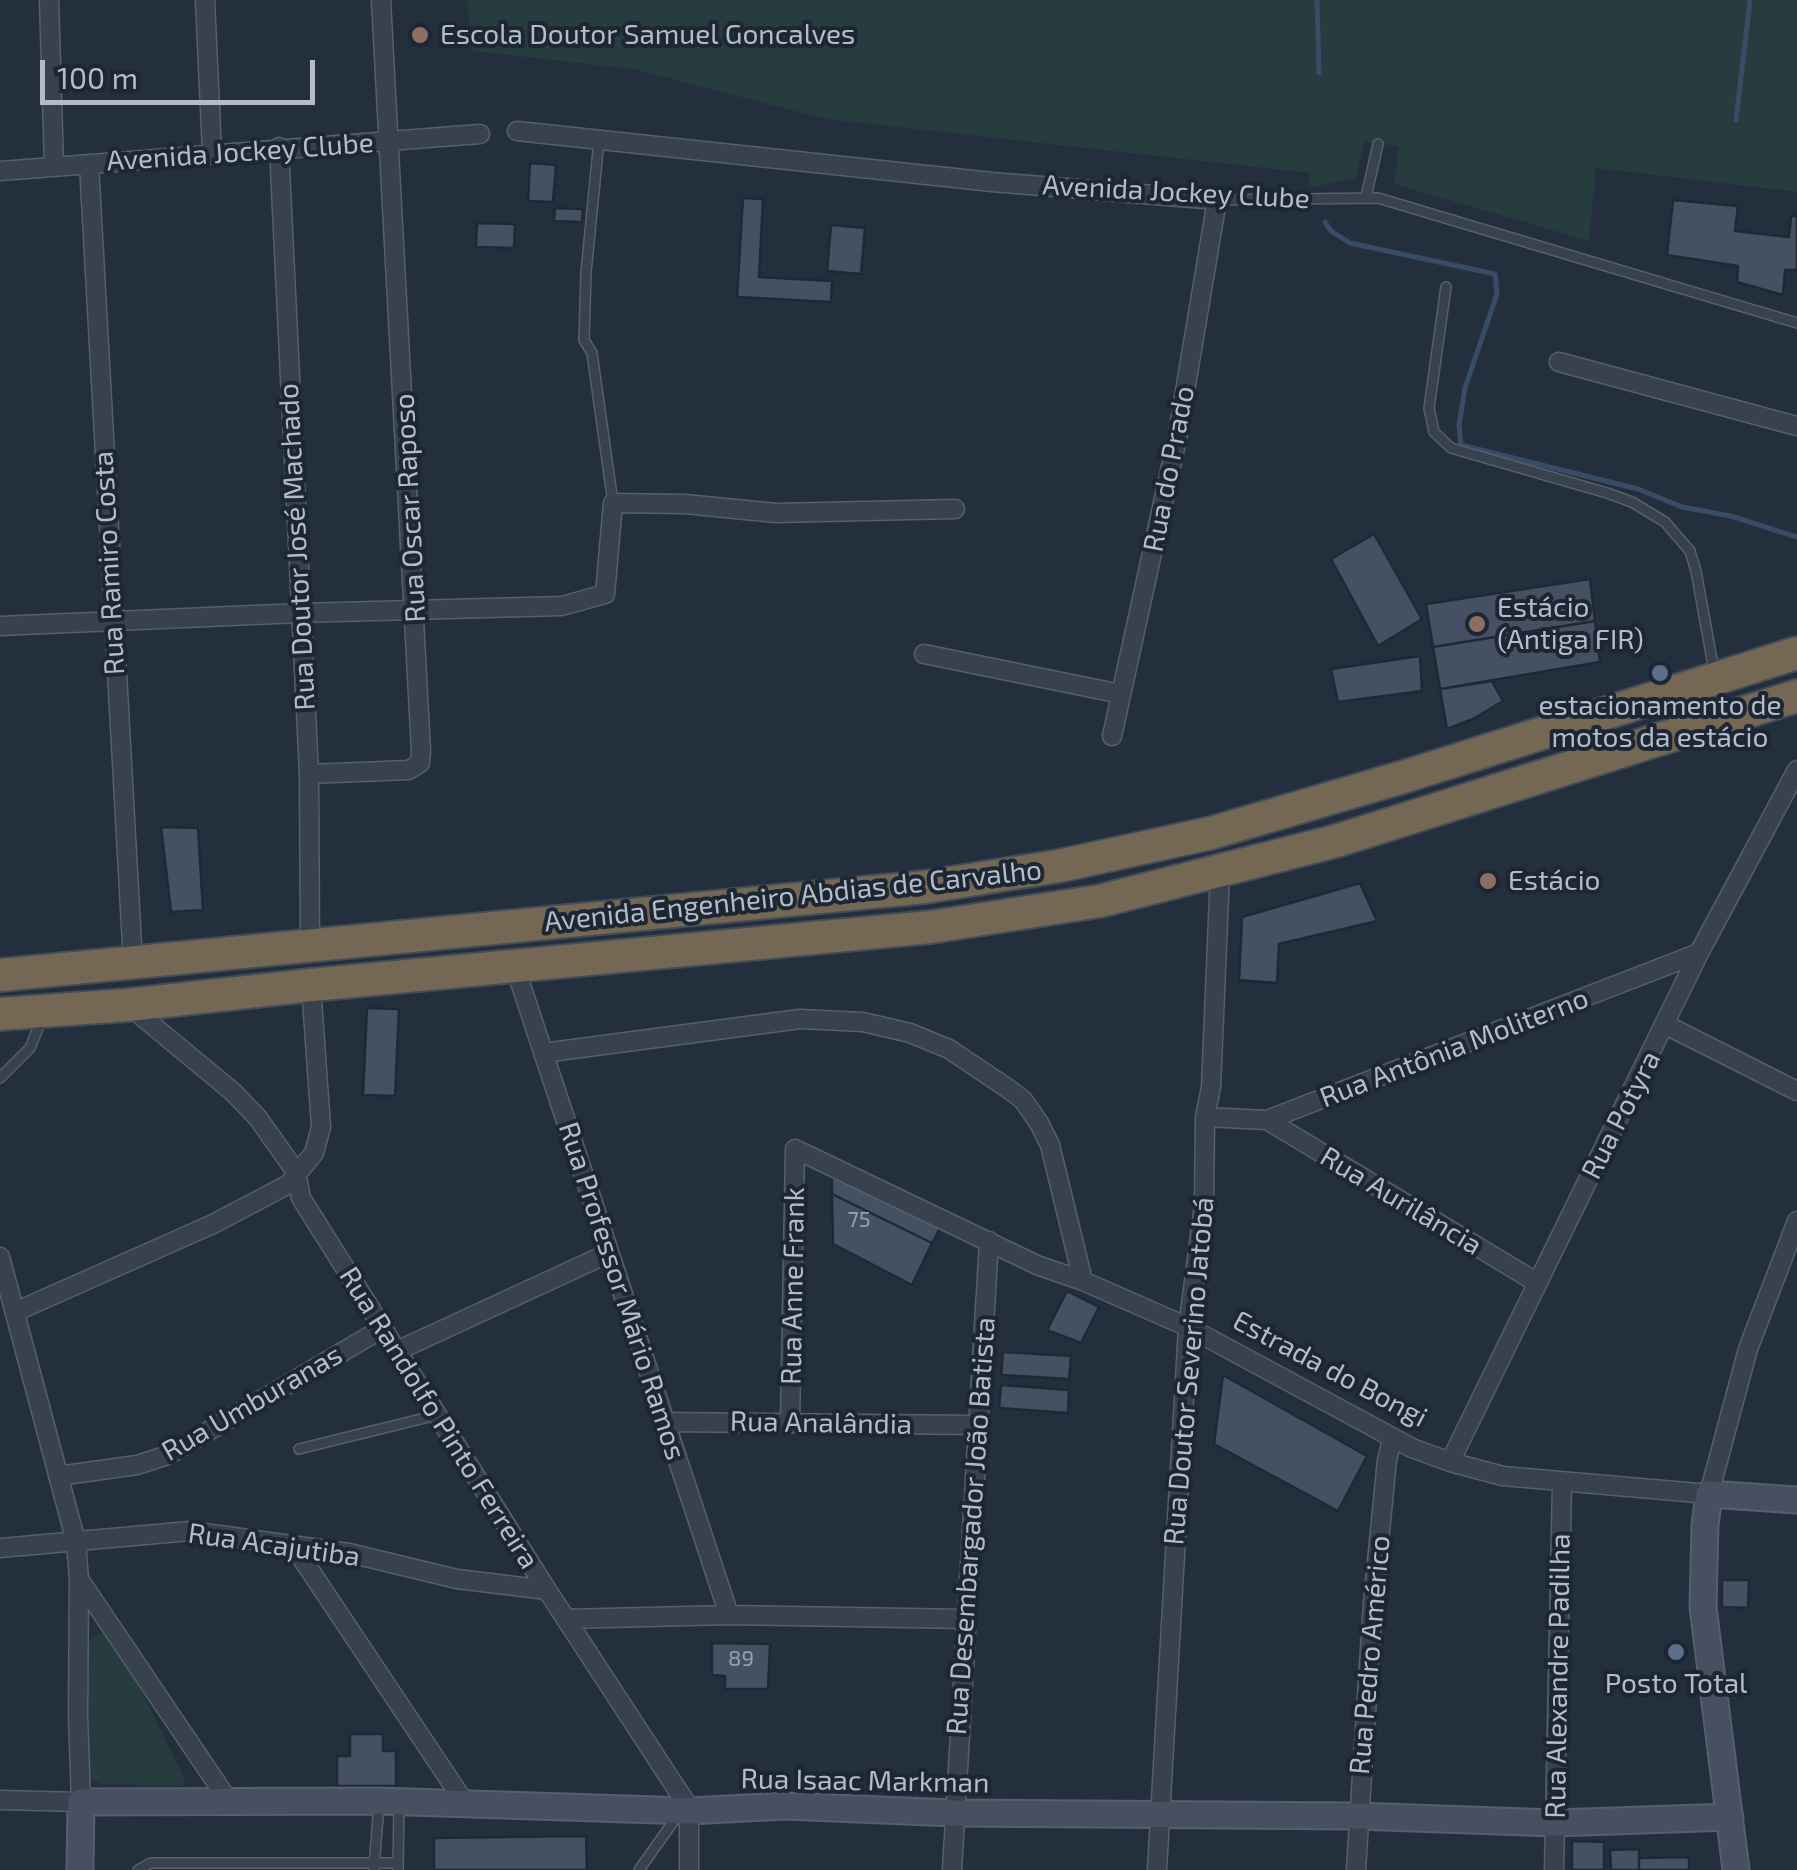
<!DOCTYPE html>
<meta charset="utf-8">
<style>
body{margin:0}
#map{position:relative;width:1797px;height:1870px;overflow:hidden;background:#242f3e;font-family:"Exo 2",sans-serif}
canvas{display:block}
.scale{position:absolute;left:40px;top:60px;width:275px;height:45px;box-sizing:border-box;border:5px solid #b4bcc9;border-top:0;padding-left:12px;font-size:30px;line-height:35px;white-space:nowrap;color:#b4bcc9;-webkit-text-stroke:8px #1d2633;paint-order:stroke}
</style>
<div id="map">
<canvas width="1797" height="1870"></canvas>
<div class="scale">100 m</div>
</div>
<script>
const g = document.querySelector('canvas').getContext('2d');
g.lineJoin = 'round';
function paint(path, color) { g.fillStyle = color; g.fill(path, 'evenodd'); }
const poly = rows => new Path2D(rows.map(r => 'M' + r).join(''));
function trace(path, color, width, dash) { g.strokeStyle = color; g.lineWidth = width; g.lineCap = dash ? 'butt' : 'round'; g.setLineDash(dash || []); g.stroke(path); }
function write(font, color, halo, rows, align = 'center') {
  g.font = font + ' "Exo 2",sans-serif'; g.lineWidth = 8; g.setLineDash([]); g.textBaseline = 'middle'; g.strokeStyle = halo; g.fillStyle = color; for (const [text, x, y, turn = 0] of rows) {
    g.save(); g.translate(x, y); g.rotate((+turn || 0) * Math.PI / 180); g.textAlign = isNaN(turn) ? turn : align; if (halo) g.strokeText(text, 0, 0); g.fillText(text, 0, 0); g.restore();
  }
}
paint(poly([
 [467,0,1797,0,1797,192,1596,168,1589,241,1394,184,1399,146,1364,142,1356,178,1309,188,1310,173,826,119,633,69,472,51],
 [107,1631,113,1635,185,1779,183,1786,100,1784,88,1777,85,1768,88,1644,97,1634]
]), '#263c3f');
trace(poly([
 [1317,0,1319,73],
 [1736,120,1750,0],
 [1325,222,1331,231,1350,243,1495,274,1497,294,1465,388,1459,425,1461,445,1638,489,1682,507,1731,516,1797,537]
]), '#394c67', 5);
const building = poly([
 [530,163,556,165,553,202,528,201,530,163],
 [743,198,763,199,759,277,832,281,831,302,737,297,743,198],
 [1673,200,1738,206,1735,231,1789,237,1791,216,1797,216,1797,270,1785,270,1783,295,1737,282,1738,266,1667,255,1673,200],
 [555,208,583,209,582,222,554,221,555,208],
 [477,223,515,224,514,248,476,247,477,223],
 [831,225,865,228,861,274,827,271,831,225],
 [1374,534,1422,619,1378,646,1331,559,1374,534],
 [1590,579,1595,621,1433,647,1426,604,1590,579],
 [1595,621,1600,662,1440,689,1433,647,1595,621],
 [1420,656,1422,691,1338,702,1331,669,1420,656],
 [1492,681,1503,701,1473,719,1447,729,1440,689,1492,681],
 [161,827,198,828,203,910,171,912,161,827],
 [1360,883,1377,921,1279,944,1277,983,1239,980,1242,917,1360,883],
 [367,1008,399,1009,395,1096,363,1095,367,1008],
 [832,1176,942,1225,932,1243,832,1194,832,1176],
 [832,1194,932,1243,912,1285,833,1244,832,1194],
 [1067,1291,1099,1307,1081,1343,1047,1330,1067,1291],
 [1003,1352,1071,1356,1069,1379,1001,1375,1003,1352],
 [1223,1375,1367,1456,1338,1511,1214,1444,1223,1375],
 [1001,1385,1069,1390,1068,1413,999,1408,1001,1385],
 [1722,1580,1749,1580,1748,1608,1722,1607,1722,1580],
 [712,1643,770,1644,768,1689,725,1689,725,1676,712,1675,712,1643],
 [350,1734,383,1734,383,1751,396,1751,396,1786,337,1786,337,1756,350,1756,350,1734],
 [586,1836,587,1870,434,1870,434,1838,586,1836],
 [1572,1841,1604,1842,1604,1870,1572,1870,1572,1841],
 [1639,1849,1639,1870,1611,1870,1610,1850,1639,1849],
 [1689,1857,1689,1870,1639,1870,1639,1858,1689,1857]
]);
paint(building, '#455162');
trace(building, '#1f2835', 2.5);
const lane = poly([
 [599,140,586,273,584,340,592,353,613,503],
 [1366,197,1378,144],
 [1217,200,1378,198,1797,323],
 [1446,287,1429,408,1434,432,1451,448,1607,493,1632,502,1665,522,1690,551,1696,571,1714,671],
 [0,1078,30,1048,43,1016],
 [299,1449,437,1415],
 [374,1868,379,1803],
 [138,1870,151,1863,398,1863],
 [398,1870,399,1803],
 [639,1870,678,1815]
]);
const street = poly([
 [49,0,54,166],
 [205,0,212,152],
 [517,131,992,182,1217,200,1177,439,1112,736],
 [279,147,309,774,310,947],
 [89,164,133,963],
 [0,171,480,134],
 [1559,362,1797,426],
 [0,626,300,613,562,606,605,594,613,503,685,504,776,513,955,509],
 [924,654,1121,694],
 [309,774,409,770,420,763,421,751,381,0],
 [515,967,729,1615],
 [128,1005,233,1092,258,1118,296,1172,301,1198,547,1590,686,1803,689,1811,689,1870],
 [1666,1025,1797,1091],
 [543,1053,800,1019,863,1022,910,1033,949,1049,1010,1090,1023,1100,1039,1123,1050,1145,1083,1281],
 [1205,1117,1267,1120,1699,953],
 [1267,1120,1536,1282],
 [0,1257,76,1542,79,1579,78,1716,81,1802,0,1800],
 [15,1312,213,1224,289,1184,314,1153,321,1127,311,985],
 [399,1350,609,1253],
 [665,1422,977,1425],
 [790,1422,795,1149,1037,1265,1083,1281,1188,1327,1412,1448,1450,1462,1503,1476,1709,1494,1748,1349,1797,1221],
 [1450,1462,1699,953,1797,770],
 [58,1476,137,1465,168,1455,383,1328],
 [293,1545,465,1803],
 [0,1548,190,1531,349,1553,457,1579,547,1590],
 [79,1579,228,1800],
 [566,1619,729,1615,966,1619],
 [952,1870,989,1241],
 [1157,1870,1188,1327,1204,1205,1205,1117,1211,1087,1220,873],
 [1356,1870,1373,1602,1387,1460,1392,1440],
 [1554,1870,1562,1483]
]);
const secondary = poly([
 [80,1870,81,1802,379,1801,689,1811,785,1806,954,1813,1357,1816,1554,1823,1730,1817],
 [1736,1870,1703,1607,1705,1525,1709,1494,1797,1500]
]);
const highway = poly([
 [0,975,925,887,1059,866,1211,833,1403,777,1797,653],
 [0,1014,128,1005,311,985,931,927,1100,901,1336,841,1797,696]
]);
trace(lane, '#565f6c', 12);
trace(street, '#565f6c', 21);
trace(secondary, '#565f6c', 29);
trace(highway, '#434c59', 36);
trace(lane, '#38414e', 9);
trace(street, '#38414e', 18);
trace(secondary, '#465061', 25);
trace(highway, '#746855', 32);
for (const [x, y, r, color] of [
 [420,35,10,"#8d6e63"],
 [1477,624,10,"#8d6e63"],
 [1660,673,10,"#5c6f8a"],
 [1488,881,10,"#8d6e63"],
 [1676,1652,10,"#5c6f8a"]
]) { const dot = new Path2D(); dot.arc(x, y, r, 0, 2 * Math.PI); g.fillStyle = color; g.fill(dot); trace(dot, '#1d2633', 4); }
write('22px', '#98a1af', null, [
 ["75",859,1220],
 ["89",741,1659]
]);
write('28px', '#b4bcc9', '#1d2633', [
 ["Escola Doutor Samuel Goncalves",440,35],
 ["Estácio",1497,608],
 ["(Antiga FIR)",1497,640],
 ["estacionamento de",1660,706,"center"],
 ["motos da estácio",1660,738,"center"],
 ["Estácio",1508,881],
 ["Posto Total",1676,1684,"center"]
], 'left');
write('28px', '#b4bcc9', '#1d2633', [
 ["Avenida Jockey Clube",240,152,-4],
 ["Avenida Jockey Clube",1176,192,3],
 ["Rua do Prado",1169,469,-79],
 ["Rua Oscar Raposo",410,508,-93],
 ["Rua Doutor José Machado",297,547,-93],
 ["Rua Ramiro Costa",109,563,-93],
 ["Avenida Engenheiro Abdias de Carvalho",793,896,-6],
 ["Rua Antônia Moliterno",1454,1048,-21],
 ["Rua Potyra",1621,1115,-63],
 ["Rua Aurilância",1401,1201,31],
 ["Rua Anne Frank",793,1286,-89],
 ["Rua Professor Mário Ramos",622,1291,72],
 ["Estrada do Bongi",1330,1369,28],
 ["Rua Doutor Severino Jatobá",1189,1371,-85],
 ["Rua Umburanas",252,1403,-30],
 ["Rua Randolfo Pinto Ferreira",439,1418,58],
 ["Rua Analândia",821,1423,1],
 ["Rua Desembargador João Batista",971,1526,-86],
 ["Rua Acajutiba",274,1545,8],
 ["Rua Pedro Américo",1370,1655,-85],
 ["Rua Alexandre Padilha",1558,1676,-89],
 ["Rua Isaac Markman",865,1781,1]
]);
</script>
